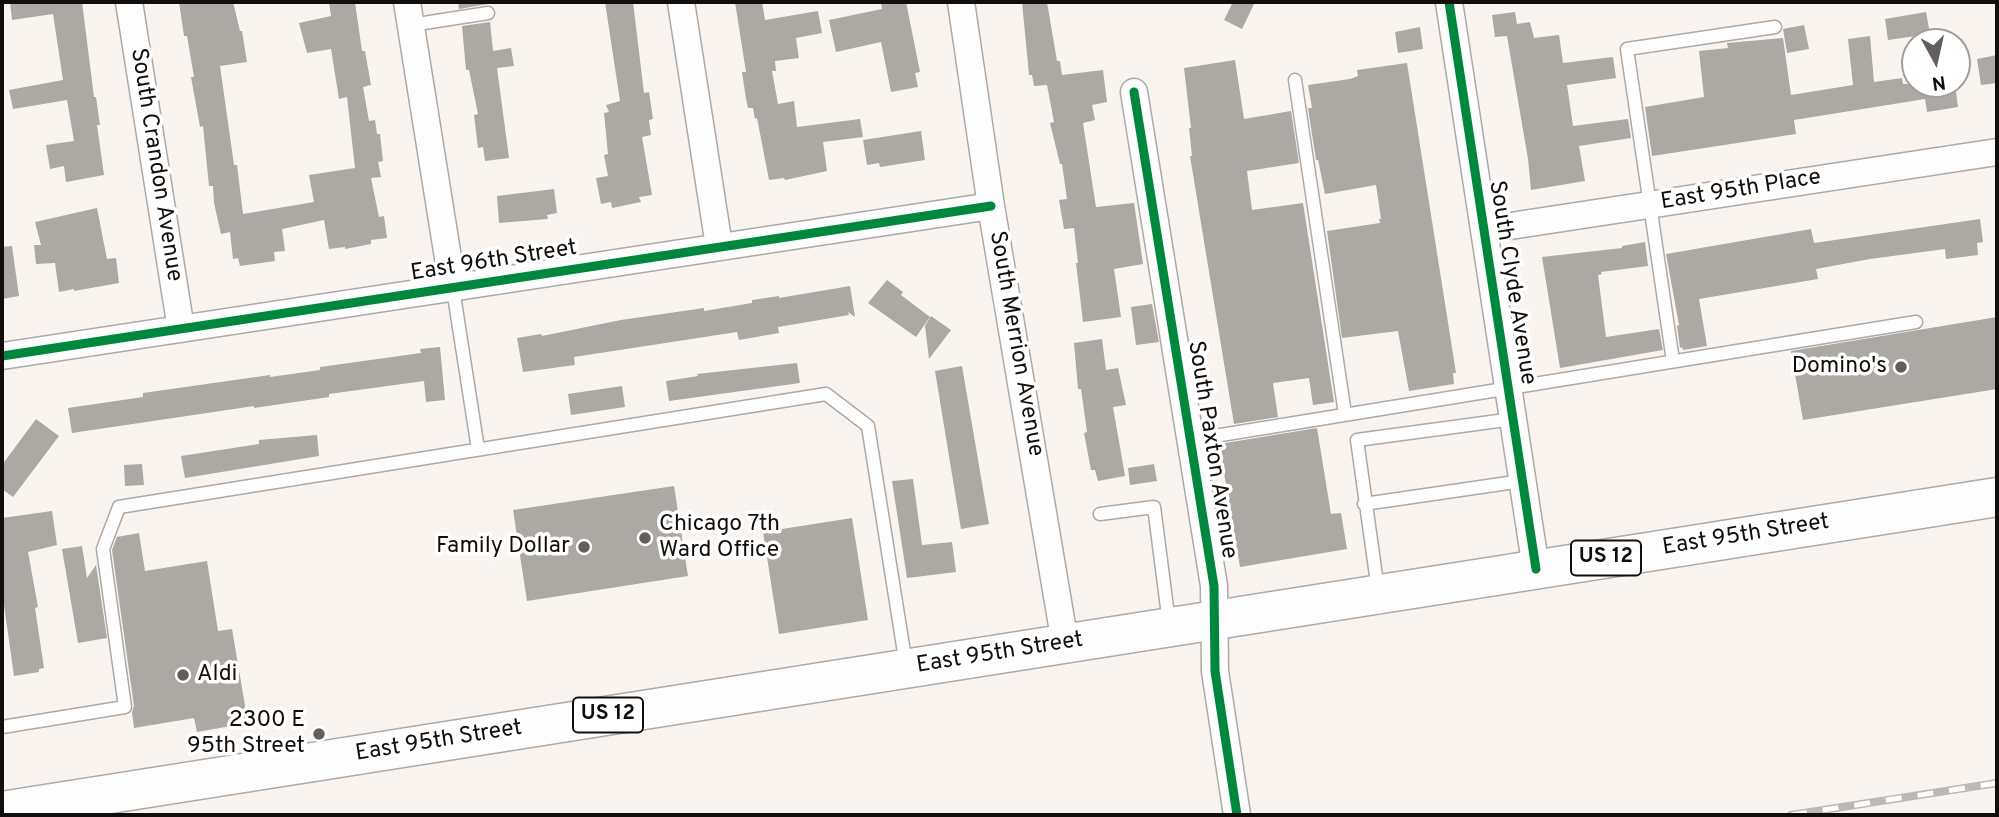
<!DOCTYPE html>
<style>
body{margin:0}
#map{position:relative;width:1999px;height:817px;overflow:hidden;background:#f9f4f0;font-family:Overpass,sans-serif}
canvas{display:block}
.frame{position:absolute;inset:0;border:4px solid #120e0b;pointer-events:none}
.north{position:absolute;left:1901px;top:28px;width:70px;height:70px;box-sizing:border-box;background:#fff;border:2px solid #a09f9d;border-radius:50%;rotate:172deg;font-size:19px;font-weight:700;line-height:28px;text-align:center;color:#120e0b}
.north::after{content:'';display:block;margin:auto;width:24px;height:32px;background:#635e5b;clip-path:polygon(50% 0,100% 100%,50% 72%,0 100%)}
</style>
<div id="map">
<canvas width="1999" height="817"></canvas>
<div class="frame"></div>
<div class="north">N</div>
</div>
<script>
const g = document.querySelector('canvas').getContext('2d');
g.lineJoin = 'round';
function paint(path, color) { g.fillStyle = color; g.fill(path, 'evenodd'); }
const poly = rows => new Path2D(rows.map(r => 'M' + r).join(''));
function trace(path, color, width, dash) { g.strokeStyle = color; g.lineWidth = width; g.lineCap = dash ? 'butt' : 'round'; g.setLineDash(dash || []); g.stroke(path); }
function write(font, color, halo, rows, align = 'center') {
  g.font = font + ' Overpass,sans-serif'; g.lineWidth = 7; g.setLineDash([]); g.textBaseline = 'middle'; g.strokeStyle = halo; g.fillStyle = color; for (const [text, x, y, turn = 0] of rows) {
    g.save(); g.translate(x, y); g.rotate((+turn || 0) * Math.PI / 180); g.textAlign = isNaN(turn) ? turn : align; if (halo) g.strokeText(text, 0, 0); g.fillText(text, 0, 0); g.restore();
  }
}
paint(poly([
 [10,2,82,2,94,97,96,97,100,125,97,125,104,175,66,182,64,166,50,169,46,145,74,141,67,100,13,109,9,90,63,80,53,14,12,20],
 [179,2,233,2,240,31,242,31,247,62,220,66,234,165,237,165,243,214,314,202,309,175,355,168,347,97,339,99,331,49,307,53,299,23,331,16,329,2,355,2,362,51,365,51,371,85,363,87,369,121,375,120,377,134,380,134,383,161,378,162,381,177,371,178,379,217,384,216,387,238,371,240,371,244,345,249,345,247,329,249,324,220,282,229,285,251,274,252,275,261,240,266,238,258,233,259,230,232,221,234,214,203,213,186,209,186,203,126,200,127,191,77,194,77,187,36,184,36],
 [458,2,487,2,488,4,459,9],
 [605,2,633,2,644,93,649,92,653,119,649,120,651,135,642,137,652,195,639,197,641,202,612,208,611,202,601,204,596,178,608,176,604,155,608,154,604,113,609,112,606,105,620,101],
 [735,2,762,2,765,20,818,11,822,33,796,38,799,58,775,61,776,71,772,71,778,104,794,101,797,127,860,119,863,137,823,142,827,171,785,180,784,178,769,180,757,118,755,119,753,108,748,108,746,99,742,72,746,72],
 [881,2,906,2,920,72,915,73,918,87,891,92,881,42,836,52,829,20,882,9],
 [1022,2,1047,2,1057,61,1060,61,1062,75,1103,70,1107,102,1092,105,1095,120,1083,123,1096,207,1134,203,1143,264,1114,269,1121,317,1083,322,1076,263,1078,263,1074,228,1064,229,1059,200,1067,199,1062,164,1060,164,1050,123,1054,122,1047,85,1034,86,1032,75,1029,75],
 [1233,2,1255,2,1242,29,1224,20],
 [1515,12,1517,24,1530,22,1534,38,1559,35,1563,63,1613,57,1616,78,1567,85,1573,126,1628,119,1631,138,1579,146,1585,181,1531,190,1528,159,1507,36,1495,37,1492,15],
 [1926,12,1930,34,1888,40,1885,19],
 [490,22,493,51,511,48,514,66,497,68,509,158,485,161,483,147,478,148,474,115,478,114,469,70,466,70,462,26],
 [1804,25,1809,49,1787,53,1783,29],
 [1420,27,1423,49,1398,53,1395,32],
 [1870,36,1874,82,1902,78,1903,84,1955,84,1958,107,1927,112,1925,99,1794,120,1796,134,1652,156,1645,107,1704,97,1699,51,1728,48,1727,43,1783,38,1791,95,1853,85,1848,39],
 [1997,55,1997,83,1981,85,1977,59],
 [1235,60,1244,119,1291,111,1299,163,1247,171,1252,210,1303,203,1334,402,1313,405,1309,378,1273,383,1278,417,1234,424,1190,156,1192,156,1189,128,1191,128,1184,68],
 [1407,63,1456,373,1453,373,1454,384,1409,391,1398,331,1342,338,1327,231,1380,223,1379,219,1381,219,1376,185,1325,194,1318,160,1316,160,1308,108,1312,108,1308,85,1350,79,1358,76,1357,70],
 [921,131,925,160,880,167,879,163,867,165,863,140],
 [554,189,557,213,547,215,548,219,499,223,497,196],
 [97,208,107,259,116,258,119,283,74,291,74,289,59,292,55,263,36,264,34,245,41,245,35,222],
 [1980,219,1983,242,1977,243,1978,255,1946,259,1945,249,1870,259,1816,269,1818,279,1699,299,1707,346,1683,350,1682,347,1680,348,1677,326,1679,325,1666,254,1811,229,1814,243],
 [1645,242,1648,266,1601,272,1602,274,1598,275,1606,337,1659,329,1663,350,1560,368,1542,257,1622,248,1622,246],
 [12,246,19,296,2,299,2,247],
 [887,280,903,292,901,295,930,317,916,337,868,303],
 [850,286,855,317,848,312,849,315,778,327,779,333,739,340,737,332,574,357,575,365,523,372,517,338,541,334,542,336,621,320,704,308,704,311,752,303,752,300,779,296,779,298],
 [1152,304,1159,342,1136,345,1131,307],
 [931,316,951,330,929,359,925,326],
 [1997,317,1997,389,1803,420,1791,351],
 [1102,339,1106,370,1118,368,1126,405,1113,407,1125,476,1098,481,1095,470,1091,470,1084,433,1087,432,1081,389,1078,389,1074,343],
 [440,347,445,400,426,402,424,381,329,394,329,397,254,408,254,406,72,433,68,408,143,397,143,393,270,375,270,377,320,370,320,367,421,353,420,349],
 [797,363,800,383,669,401,666,381,698,376,697,374],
 [962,366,989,524,961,529,935,371],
 [622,386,625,407,571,415,568,394],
 [36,419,59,436,13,497,2,489,2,465],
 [1317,428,1331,514,1341,513,1347,549,1240,567,1219,444],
 [317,435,319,456,185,478,181,456,259,444,259,440],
 [142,464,144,485,125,486,124,465],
 [1154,464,1157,481,1130,485,1128,468],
 [913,479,922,545,952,542,956,572,907,578,892,481],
 [674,486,688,576,527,601,513,510],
 [52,511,57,545,28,552,38,607,35,608,44,668,39,669,39,672,14,676,4,605,2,605,2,518],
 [852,518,868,620,779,634,763,532],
 [139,533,145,571,207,561,218,631,232,629,248,723,197,732,194,718,134,728,132,712,134,706,112,550,117,537],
 [82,546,87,578,96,565,107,638,78,643,62,549]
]), '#aca8a4');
const lane = poly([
 [411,25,488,13],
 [1295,80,1345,414],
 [453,289,478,449],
 [1673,361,1627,49,1775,27],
 [1190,440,1916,322],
 [1364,504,1522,481],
 [1100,514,1154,507,1169,623],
 [1378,590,1357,440,1513,419],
 [2,727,125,707,103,549,119,507,826,394,868,426,906,665]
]);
const street = poly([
 [129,2,181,329],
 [407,2,453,289],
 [681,2,719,246],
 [961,2,991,206,1065,643],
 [1449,2,1536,569],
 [1134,92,1214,586,1215,671,1237,815],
 [1484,230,1997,152],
 [2,356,991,206]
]);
const primary = poly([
 [2,811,1997,497]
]);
trace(lane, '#aea9a6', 15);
trace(street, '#aea9a6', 29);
trace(primary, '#aea9a6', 41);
trace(lane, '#fefdfd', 12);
trace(street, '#fefdfd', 26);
trace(primary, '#fefdfd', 38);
const rail = poly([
 [1791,815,1997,783]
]);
trace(rail, '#bbb9b8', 8);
trace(rail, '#fff', 5, [16]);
trace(poly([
 [1449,2,1536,569],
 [1134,92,1214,586,1215,671,1237,815],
 [2,356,991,206]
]), '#00873e', 9);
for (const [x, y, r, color] of [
 [1901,367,7,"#635e5b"],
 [645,538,7,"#635e5b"],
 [584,547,7,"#635e5b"],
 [183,675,7,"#635e5b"],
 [319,734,7,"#635e5b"]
]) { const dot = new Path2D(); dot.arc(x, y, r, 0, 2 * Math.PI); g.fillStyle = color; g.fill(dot); trace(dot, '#fff', 2.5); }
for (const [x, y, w] of [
 [1606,558,70],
 [608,715,70]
]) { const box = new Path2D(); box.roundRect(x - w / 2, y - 17.5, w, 35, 5); g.fillStyle = '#fff'; g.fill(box); trace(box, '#120e0b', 2); }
write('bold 21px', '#120e0b', null, [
 ["US 12",1606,558],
 ["US 12",608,715]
]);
write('23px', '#120e0b', '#fff', [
 ["South Crandon Avenue",155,165,81],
 ["East 95th Place",1741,191,-9],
 ["East 96th Street",494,262,-9],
 ["South Clyde Avenue",1511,283,81],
 ["South Merrion Avenue",1015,344,80],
 ["South Paxton Avenue",1211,450,81],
 ["East 95th Street",1746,536,-9],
 ["East 95th Street",1000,654,-9],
 ["East 95th Street",439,742,-9]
]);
write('23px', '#120e0b', '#fff', [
 ["Domino's",1887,367],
 ["Chicago 7th",659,525,"left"],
 ["Ward Office",659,551,"left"],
 ["Family Dollar",570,547],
 ["Aldi",197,675,"left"],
 ["2300 E",305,721],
 ["95th Street",305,747]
], 'right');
</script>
